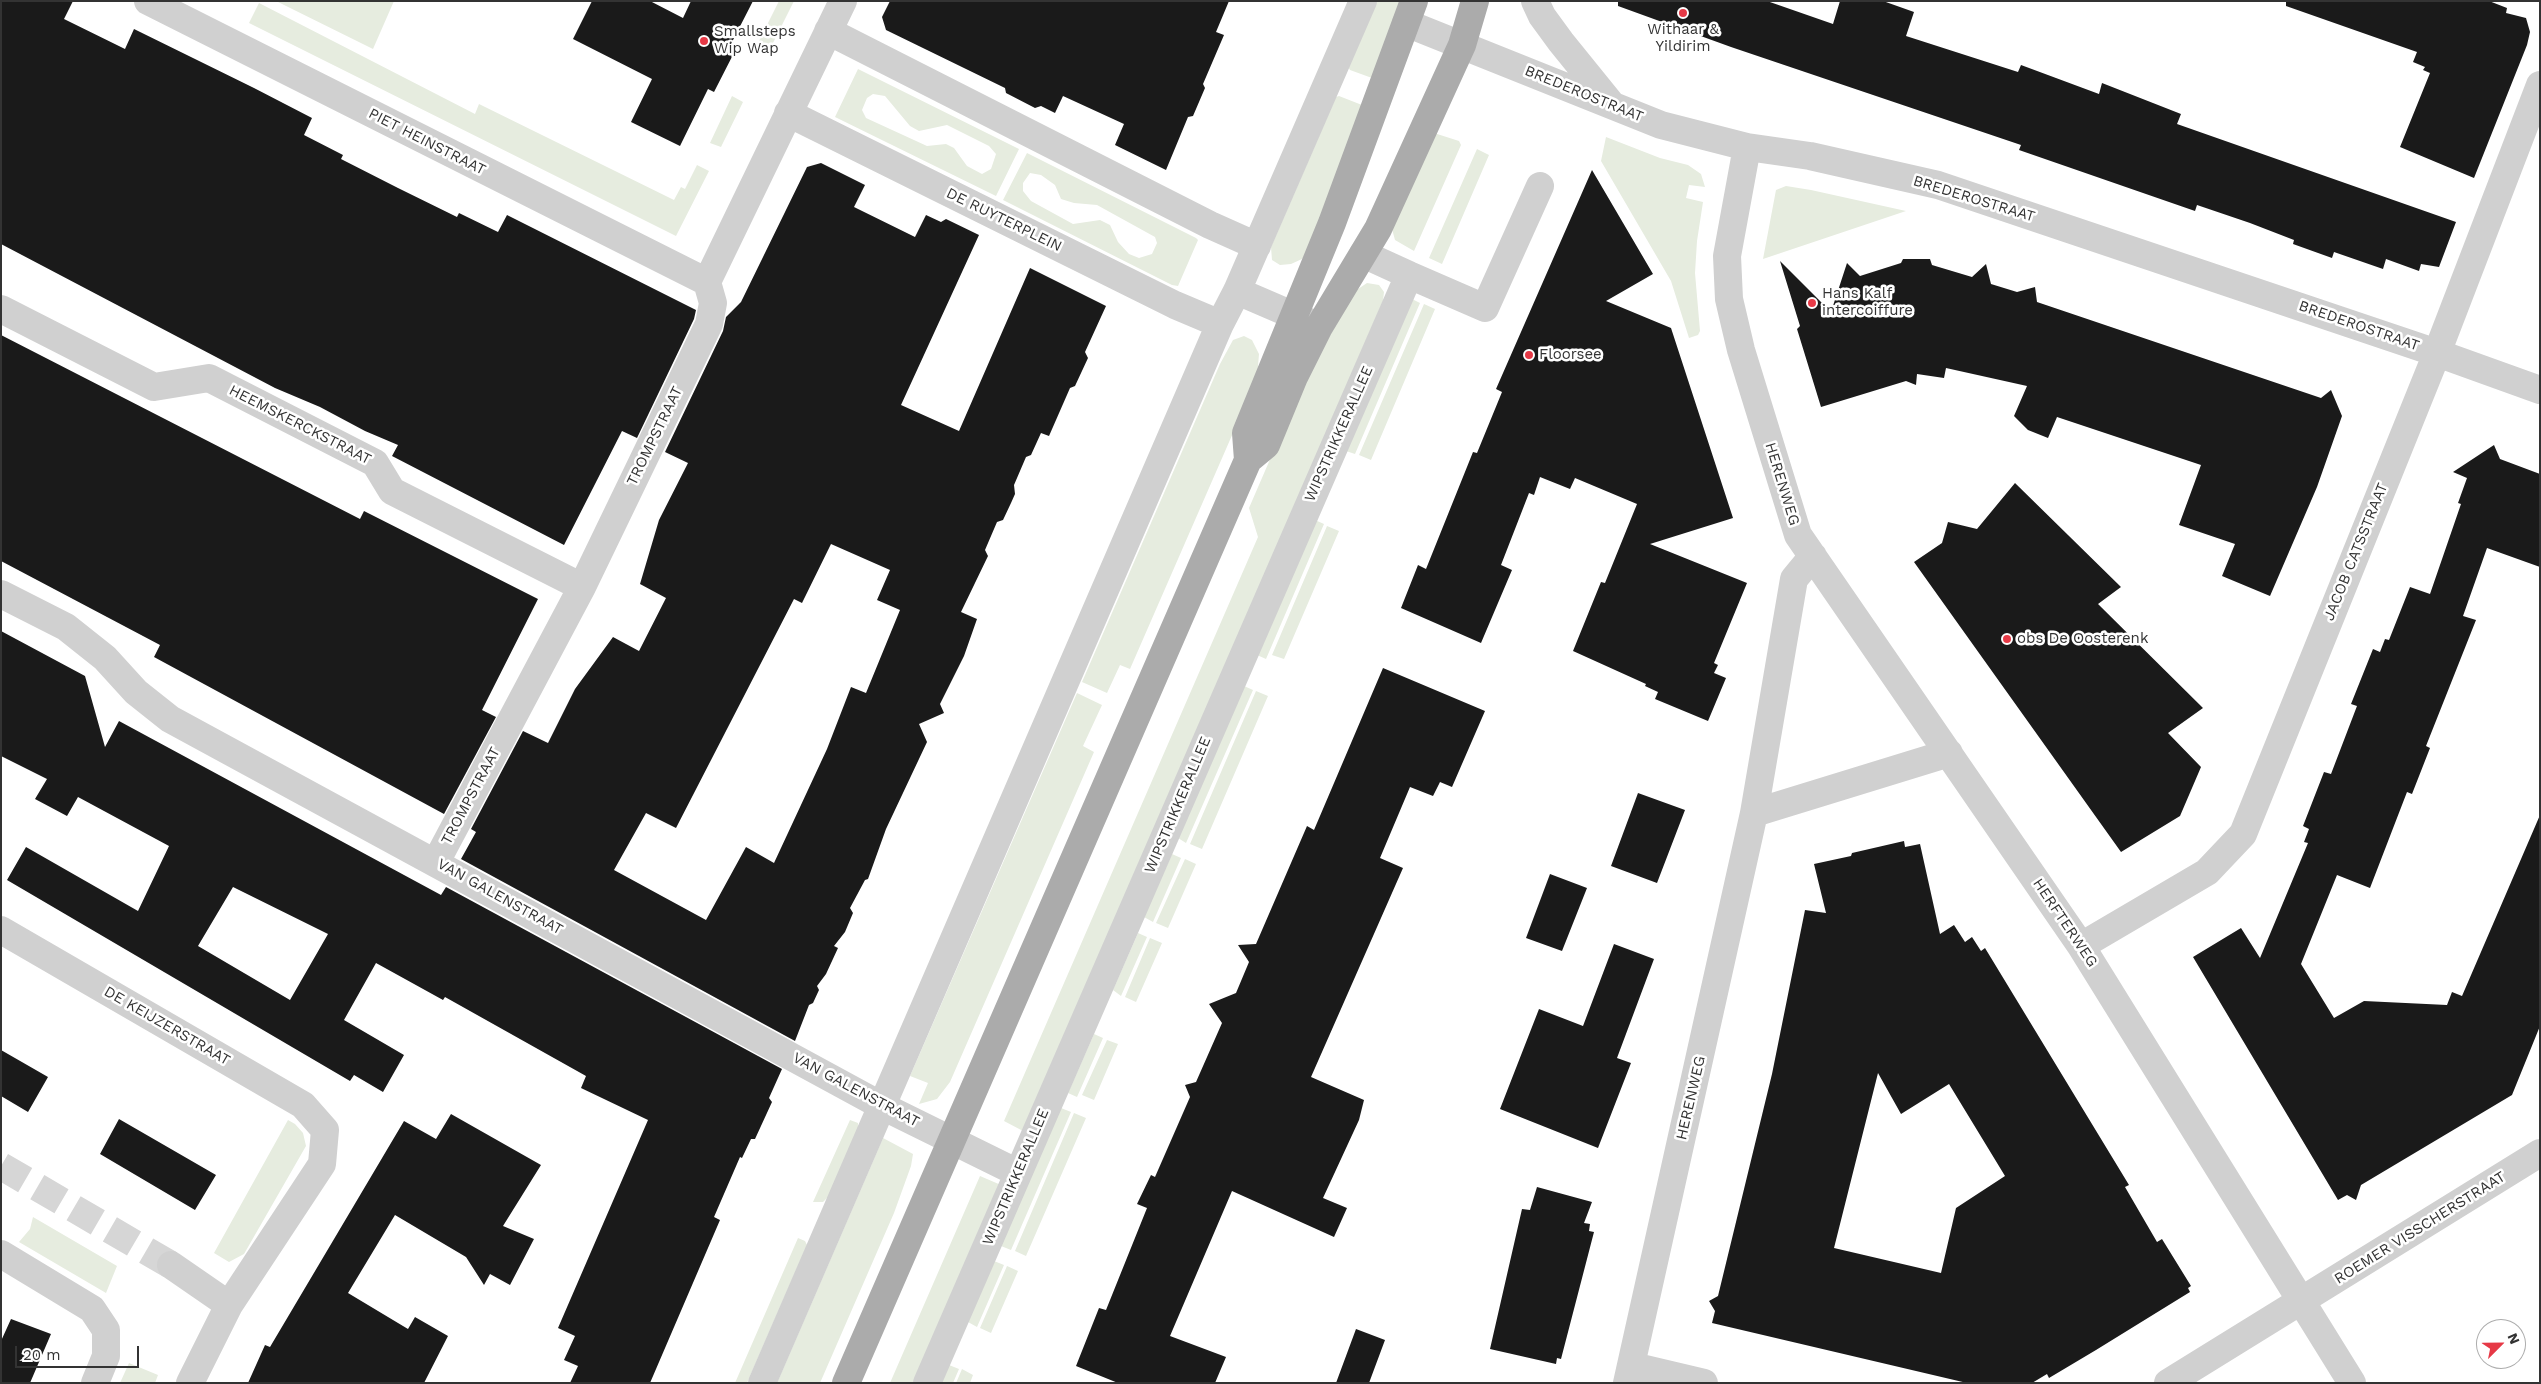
<!DOCTYPE html>
<style>
body{margin:0}
#map{position:relative;width:2541px;height:1384px;overflow:hidden;background:#fff;font-family:"Work Sans",sans-serif}
canvas{display:block}
.frame{position:absolute;inset:0;border:2px solid #333;pointer-events:none}
.north{position:absolute;left:2476px;top:1319px;width:50px;height:50px;box-sizing:border-box;background:#fff;border:1px solid #adadad;border-radius:50%;rotate:67deg;font-size:14px;font-weight:700;line-height:20px;text-align:center;color:#333}
.north::after{content:'';display:block;margin:auto;width:18px;height:22px;background:#e63946;clip-path:polygon(50% 0,100% 100%,50% 72%,0 100%)}
.scale{position:absolute;left:15px;top:1346px;width:124px;height:22px;box-sizing:border-box;border:2px solid #333;border-top:0;padding-left:6px;font-size:15px;line-height:18px;white-space:nowrap;color:#333;-webkit-text-stroke:4px #fff;paint-order:stroke}
</style>
<div id="map">
<canvas width="2541" height="1384"></canvas>
<div class="frame"></div>
<div class="north">N</div>
<div class="scale">20 m</div>
</div>
<script>
const g = document.querySelector('canvas').getContext('2d');
g.lineJoin = 'round';
function paint(path, color) { g.fillStyle = color; g.fill(path, 'evenodd'); }
const poly = rows => new Path2D(rows.map(r => 'M' + r).join(''));
function trace(path, color, width, dash) { g.strokeStyle = color; g.lineWidth = width; g.lineCap = dash ? 'butt' : 'round'; g.setLineDash(dash || []); g.stroke(path); }
function write(font, color, halo, rows, align = 'center') {
  g.font = font + ' "Work Sans",sans-serif'; g.lineWidth = 5; g.setLineDash([]); g.textBaseline = 'middle'; g.strokeStyle = halo; g.fillStyle = color; for (const [text, x, y, turn = 0] of rows) {
    g.save(); g.translate(x, y); g.rotate((+turn || 0) * Math.PI / 180); g.textAlign = isNaN(turn) ? turn : align; if (halo) g.strokeText(text, 0, 0); g.fillText(text, 0, 0); g.restore();
  }
}
paint(poly([
 [276,1,394,1,373,49],
 [779,1,794,1,771,47,759,41],
 [1377,1,1403,1,1372,78,1350,70,1348,67],
 [259,3,475,114,479,104,674,200,681,187,685,189,697,165,709,171,676,236,249,23],
 [858,69,1019,149,996,196,835,117],
 [873,94,885,96,910,126,919,131,947,125,989,146,996,154,991,169,982,174,967,166,954,148,946,144,927,146,866,118,862,110,867,98],
 [732,96,743,102,721,147,710,143],
 [1339,96,1362,105,1312,245,1302,259,1291,264,1280,265,1272,260,1271,247,1336,97],
 [1434,133,1459,141,1461,145,1414,251,1395,240,1392,229],
 [1606,137,1660,158,1688,165,1701,174,1705,187,1689,185,1686,198,1703,202,1697,241,1695,273,1700,331,1698,335,1689,338,1671,281,1601,161],
 [1477,149,1489,155,1442,264,1429,258],
 [1027,153,1196,238,1198,240,1178,286,1172,285,1003,200],
 [1030,173,1041,175,1055,185,1061,199,1074,203,1097,205,1155,237,1157,243,1152,254,1139,258,1129,254,1118,242,1110,225,1100,220,1073,224,1031,201,1023,191,1023,183],
 [1786,186,1811,190,1906,211,1763,259,1776,190],
 [1367,283,1379,285,1384,292,1383,301,1023,1131,1004,1121,1258,537,1249,508,1303,383,1355,291],
 [1412,299,1420,303,1355,454,1346,451],
 [1424,304,1435,309,1371,460,1359,455],
 [1244,336,1252,340,1259,354,1257,378,1130,669,1120,665,1107,693,1082,682,1220,364,1233,340],
 [1315,520,1324,524,1266,659,1257,655],
 [1327,526,1339,531,1284,659,1272,655],
 [1244,686,1253,690,1186,843,1178,838],
 [1256,691,1268,696,1202,849,1190,844],
 [1077,693,1102,705,1083,746,1094,752,950,1082,937,1099,919,1104,928,1083,910,1076],
 [1172,854,1181,858,1153,922,1144,917],
 [1185,859,1196,864,1168,928,1156,923],
 [1138,933,1147,937,1121,996,1113,990],
 [1150,938,1162,943,1136,1002,1125,997],
 [1094,1034,1103,1038,1077,1097,1068,1093],
 [1107,1040,1118,1044,1094,1100,1082,1095],
 [1061,1108,1071,1112,1011,1250,1001,1246],
 [1074,1113,1086,1118,1026,1256,1015,1251],
 [288,1120,295,1124,303,1133,306,1146,244,1254,229,1262,214,1253],
 [850,1120,858,1123,858,1129,828,1197,823,1202,813,1202],
 [883,1138,913,1154,911,1166,894,1213,820,1383,777,1383],
 [980,1176,1001,1185,915,1383,890,1383],
 [33,1217,117,1266,106,1293,19,1242,30,1229],
 [798,1238,805,1241,807,1245,747,1383,735,1383],
 [994,1261,1004,1265,977,1327,968,1322],
 [1007,1266,1018,1271,991,1333,980,1328],
 [129,1363,158,1375,155,1383,120,1383],
 [949,1365,959,1369,953,1383,941,1383],
 [962,1369,973,1375,970,1383,956,1383]
]), '#e6ecdf');
paint(poly([
 [1,1,73,1,64,19,125,49,134,29,254,88,312,118,304,135,343,155,341,159,398,188,457,217,459,213,498,232,507,215,696,310,694,319,637,438,622,431,564,545,392,456,398,445,365,431,320,407,275,388,1,244],
 [592,1,650,1,683,18,691,1,753,1,732,42,738,45,714,92,708,89,680,146,631,122,652,79,573,39],
 [890,1,1229,1,1216,32,1224,35,1203,84,1205,88,1193,116,1188,117,1166,170,1115,145,1124,124,1063,96,1055,113,1041,106,1035,108,1006,93,1005,88,886,30,882,17],
 [1618,1,1767,1,1833,24,1840,1,1883,1,1914,12,1906,36,2018,72,2021,65,2099,94,2102,83,2181,114,2177,124,2456,222,2439,267,2421,264,2419,271,2386,259,2383,269,2334,252,2332,258,2293,244,2294,240,2250,223,2197,205,2195,211,2019,150,2021,145,1731,47,1618,6],
 [2286,1,2489,1,2507,8,2506,13,2526,18,2530,32,2527,45,2474,178,2400,147,2430,73,2423,70,2425,67,2413,62,2417,52,2286,6],
 [821,163,865,185,854,207,915,237,926,215,941,222,946,219,979,235,901,405,959,431,1030,268,1106,306,1085,352,1088,358,1075,386,1070,388,1049,436,1041,433,1031,455,1026,457,1014,485,1015,494,1011,503,1003,520,997,522,985,550,988,556,961,612,977,619,964,656,940,704,944,713,919,724,927,742,886,829,868,879,865,880,850,908,853,913,845,932,834,946,838,948,826,974,817,986,819,990,813,1003,809,1005,795,1041,461,859,476,832,471,829,523,731,548,743,575,689,613,637,639,651,666,598,640,584,659,520,688,463,665,452,723,331,726,317,741,302,807,167],
 [831,544,890,570,877,600,900,610,866,693,851,687,827,749,774,863,746,847,706,920,614,870,646,813,676,828,794,599,802,603],
 [1592,170,1653,274,1606,301,1671,328,1733,518,1650,544,1747,583,1714,663,1718,665,1714,673,1726,678,1708,721,1655,699,1658,692,1645,686,1646,684,1573,651,1601,582,1605,583,1637,504,1575,478,1570,489,1540,477,1534,495,1529,493,1501,565,1512,570,1481,643,1401,608,1418,565,1426,569,1473,452,1477,453,1502,392,1496,389],
 [1903,259,1930,259,1932,265,1972,277,1986,264,1991,284,2017,292,2035,287,2037,302,2321,398,2331,390,2342,416,2317,487,2270,596,2222,576,2235,544,2179,525,2201,465,2057,417,2048,438,2028,430,2014,416,2027,386,1946,368,1944,378,1917,374,1916,385,1906,381,1821,407,1797,329,1800,326,1780,261,1831,312,1847,263,1860,276,1901,263],
 [1,335,360,519,364,511,538,599,482,710,496,717,444,814,154,657,160,645,1,561],
 [2494,445,2500,459,2540,474,2540,567,2487,548,2463,616,2476,620,2426,746,2430,748,2412,794,2407,792,2370,888,2337,875,2301,964,2334,1018,2364,1001,2447,1005,2452,992,2462,996,2540,815,2540,1026,2512,1095,2361,1185,2356,1200,2347,1195,2338,1200,2193,957,2241,928,2260,958,2308,843,2304,842,2309,829,2303,826,2324,772,2331,774,2357,706,2351,704,2373,649,2380,652,2385,639,2389,640,2410,587,2430,594,2461,504,2458,503,2467,478,2453,472],
 [2015,483,2121,587,2098,604,2203,708,2168,733,2201,767,2180,816,2121,852,1914,562,1942,543,1948,522,1977,529],
 [1,631,85,676,105,747,119,721,441,895,446,887,782,1069,769,1098,772,1102,755,1139,751,1139,742,1158,740,1157,714,1217,720,1220,650,1383,570,1383,578,1366,564,1360,575,1336,558,1328,648,1120,581,1088,586,1076,445,997,443,1000,376,963,344,1020,404,1055,383,1092,354,1075,350,1081,7,880,26,847,138,911,169,846,78,797,67,816,35,799,47,779,1,756],
 [233,887,328,934,290,1000,198,946],
 [1383,668,1485,711,1452,787,1440,782,1433,796,1410,787,1380,858,1403,868,1311,1077,1364,1100,1359,1120,1323,1198,1347,1208,1334,1237,1232,1191,1170,1336,1226,1357,1215,1383,1118,1383,1076,1366,1099,1308,1106,1310,1147,1208,1137,1204,1151,1175,1155,1177,1190,1097,1185,1085,1196,1082,1222,1023,1209,1004,1236,993,1249,962,1238,945,1256,944,1307,826,1314,830],
 [1638,793,1685,810,1657,883,1611,866],
 [1904,841,1905,847,1920,844,1940,934,1954,925,1965,942,1972,937,1981,951,1985,948,2129,1185,2125,1187,2157,1242,2162,1239,2191,1286,2188,1288,2190,1292,2096,1350,2049,1378,2047,1374,2032,1383,1967,1383,1712,1323,1715,1311,1709,1301,1718,1296,1772,1074,1805,910,1826,913,1814,864,1851,856,1852,853],
 [1878,1073,1901,1114,1949,1084,2005,1176,1956,1208,1941,1273,1834,1248],
 [1550,874,1587,888,1562,951,1526,938],
 [1614,944,1654,959,1617,1058,1631,1063,1598,1148,1500,1109,1539,1009,1583,1026],
 [1,1050,48,1077,28,1112,1,1096],
 [451,1114,541,1165,503,1226,534,1239,510,1285,490,1274,484,1285,466,1257,395,1215,348,1293,408,1329,415,1317,448,1336,424,1383,248,1383,265,1345,270,1347,404,1121,436,1139],
 [119,1119,216,1175,195,1210,100,1154],
 [1537,1187,1592,1202,1584,1223,1590,1224,1589,1231,1594,1232,1561,1359,1557,1358,1556,1364,1490,1349,1522,1209,1530,1210],
 [11,1319,51,1334,30,1383,1,1383,1,1341],
 [1356,1329,1385,1340,1369,1383,1336,1383]
]), '#1a1a1a');
trace(poly([
 [1,1166,171,1265]
]), '#d6d6d6', 28, [28, 14]);
trace(poly([
 [148,1,707,282],
 [1535,1,1542,16,1561,42,1612,105],
 [1406,23,1661,125,1747,147,1810,156,1938,185,2437,353,2540,390],
 [828,31,1210,225,1257,246],
 [788,113,1175,305,1220,324],
 [1747,147,1727,256,1729,299,1741,350,1798,535,2081,946,2352,1383],
 [1409,275,1485,308,1540,186],
 [1237,291,1316,325],
 [1,309,154,387,209,378,375,463,392,491,582,587],
 [1,594,66,627,105,658,136,692,170,719,882,1106,1018,1173],
 [1754,813,1949,753],
 [436,862,582,587,709,324,713,303,707,282,843,1],
 [1,930,303,1105,325,1130,322,1164,229,1305,190,1383],
 [2081,946,2207,872,2243,834,2437,353,2540,85],
 [1,1254,92,1309,106,1330,106,1356,95,1383],
 [171,1265,229,1305],
 [1632,1366,1704,1383],
 [762,1383,1220,324,1237,291,1363,1],
 [927,1383,1409,275,1363,254],
 [1627,1383,1754,813,1794,579,1813,556],
 [2168,1383,2540,1153]
]), '#d0d0d0', 28);
trace(poly([
 [1248,460,1246,433,1332,223,1414,1],
 [846,1383,1248,460,1266,445,1294,377,1319,327,1378,229,1462,45,1475,1]
]), '#ababab', 28);
for (const [x, y, r, color] of [
 [1683,13,5,"#e63946"],
 [704,41,5,"#e63946"],
 [1812,303,5,"#e63946"],
 [1529,355,5,"#e63946"],
 [2007,639,5,"#e63946"]
]) { const dot = new Path2D(); dot.arc(x, y, r, 0, 2 * Math.PI); g.fillStyle = color; g.fill(dot); trace(dot, '#fff', 2); }
write('15px', '#333', '#fff', [
 ["Withaar &",1683,30,"center"],
 ["Yildirim",1683,47,"center"],
 ["Smallsteps",714,32],
 ["Wip Wap",714,49],
 ["Hans Kalf",1822,294],
 ["intercoiffure",1822,311],
 ["Floorsee",1539,355],
 ["obs De Oosterenk",2017,639]
], 'left');
write('15px', '#333', '#fff', [
 ["BREDEROSTRAAT",1584,94,22],
 ["PIET HEINSTRAAT",427,142,27],
 ["BREDEROSTRAAT",1974,199,17],
 ["DE RUYTERPLEIN",1004,220,26],
 ["BREDEROSTRAAT",2359,326,19],
 ["HEEMSKERCKSTRAAT",300,425,27],
 ["WIPSTRIKKERALLEE",1339,434,-66],
 ["TROMPSTRAAT",655,436,-64],
 ["HERENWEG",1782,484,73],
 ["JACOB CATSSTRAAT",2356,552,-68],
 ["TROMPSTRAAT",471,796,-62],
 ["WIPSTRIKKERALLEE",1178,805,-67],
 ["VAN GALENSTRAAT",500,897,29],
 ["HERFTERWEG",2065,923,56],
 ["DE KEIJZERSTRAAT",167,1026,30],
 ["VAN GALENSTRAAT",856,1090,28],
 ["HERENWEG",1691,1098,-77],
 ["WIPSTRIKKERALLEE",1016,1177,-67],
 ["ROEMER VISSCHERSTRAAT",2420,1228,-32]
]);
</script>
